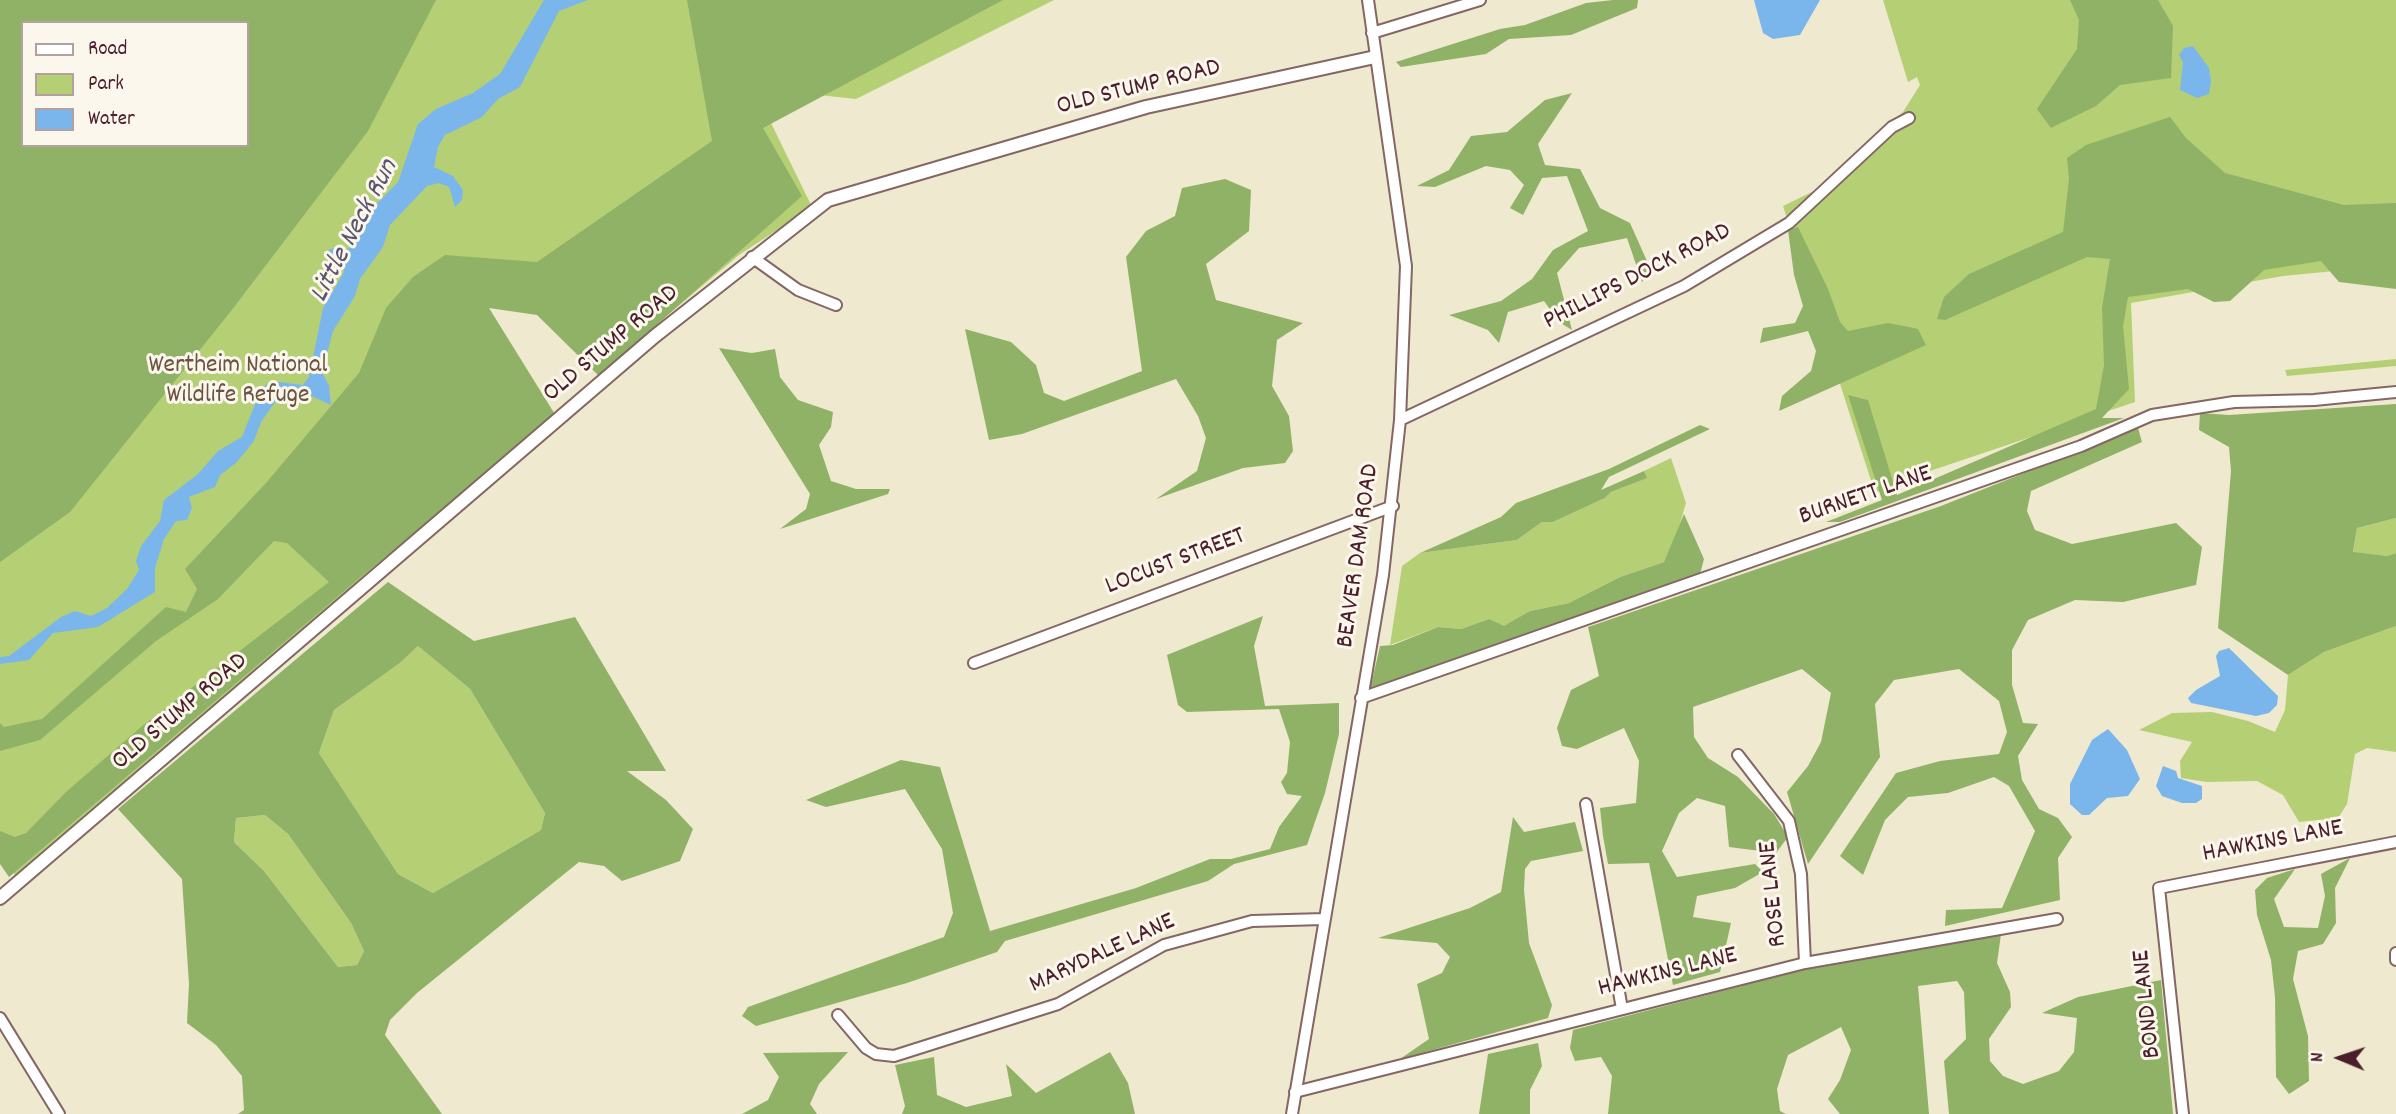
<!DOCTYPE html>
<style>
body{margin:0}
#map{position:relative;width:2396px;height:1114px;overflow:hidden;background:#efe9cf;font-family:Dekko,sans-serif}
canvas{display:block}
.legend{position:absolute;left:21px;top:21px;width:228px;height:126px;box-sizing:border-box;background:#fbf7ec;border:2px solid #b4a19f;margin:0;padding:9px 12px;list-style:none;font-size:21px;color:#4a1f2b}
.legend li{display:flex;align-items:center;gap:14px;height:35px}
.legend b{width:35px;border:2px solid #b4a19f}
.north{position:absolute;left:2305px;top:1023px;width:70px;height:70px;-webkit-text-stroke:5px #fbf7ec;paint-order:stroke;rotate:272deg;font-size:19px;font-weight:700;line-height:28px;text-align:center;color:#4a1f2b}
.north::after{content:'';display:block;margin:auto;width:24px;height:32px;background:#4a1f2b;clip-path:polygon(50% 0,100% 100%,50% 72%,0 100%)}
</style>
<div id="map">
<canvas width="2396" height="1114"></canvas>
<ul class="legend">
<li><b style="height:9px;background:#fff"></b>Road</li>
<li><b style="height:19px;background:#b5cf75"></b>Park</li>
<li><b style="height:19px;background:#7ab6ec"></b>Water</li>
</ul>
<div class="north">N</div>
</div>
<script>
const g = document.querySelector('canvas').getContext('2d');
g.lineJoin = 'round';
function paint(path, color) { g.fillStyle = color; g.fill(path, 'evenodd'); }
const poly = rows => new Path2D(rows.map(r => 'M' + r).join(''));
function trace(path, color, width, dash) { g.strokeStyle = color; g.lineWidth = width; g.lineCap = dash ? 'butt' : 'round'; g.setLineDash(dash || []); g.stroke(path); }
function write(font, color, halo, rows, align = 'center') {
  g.font = font + ' Dekko,sans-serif'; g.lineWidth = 6; g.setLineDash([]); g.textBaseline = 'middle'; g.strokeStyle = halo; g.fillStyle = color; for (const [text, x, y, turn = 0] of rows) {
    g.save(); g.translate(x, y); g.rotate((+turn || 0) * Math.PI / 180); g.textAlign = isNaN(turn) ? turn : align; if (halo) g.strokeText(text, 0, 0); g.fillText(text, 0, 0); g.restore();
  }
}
paint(poly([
 [0,0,1054,0,856,99,754,88,812,207,739,255,602,370,538,262,484,307,502,465,21,882,0,858],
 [23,23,247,23,247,145,23,145],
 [1883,0,2396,0,2396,265,2283,276,2131,303,2135,402,1927,472,1875,493,1783,206,1816,190,1841,169,1903,112,1920,85,1917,77,1908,82],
 [2396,359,2396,366,2287,376,2285,370],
 [1671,458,1686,503,1674,544,1664,562,1620,577,1569,603,1530,611,1504,627,1489,619,1461,629,1438,627,1390,645,1402,566,1420,553,1517,540,1542,522,1553,522,1605,498,1611,492,1646,478,1644,471],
 [2396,518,2396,553,2387,556,2353,553,2357,528],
 [2396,626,2396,752,2367,748,2355,754,2347,804,2338,818,2299,822,2283,795,2257,781,2207,782,2181,778,2180,761,2192,742,2139,730,2172,713,2212,712,2248,721,2275,732,2285,710,2288,675,2324,652],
 [418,646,470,689,545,813,541,830,433,893,398,874,319,753,334,710,400,663],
 [265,815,288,834,351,923,364,951,357,965,338,967,264,871,234,842,236,818]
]), '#b5cf75');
paint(poly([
 [0,0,436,0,368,131,231,311,70,512,0,562],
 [23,23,247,23,247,145,23,145],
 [687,0,1003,0,763,128,802,196,599,376,537,315,489,308,556,416,356,581,9,877,0,864,0,831,15,837,26,833,66,792,141,727,329,582,287,543,274,541,218,599,156,641,40,740,0,751,0,723,4,727,42,719,166,607,186,612,197,589,185,569,266,483,359,373,386,308,413,277,445,255,537,262,712,141],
 [1613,0,1638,0,1637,8,1571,35,1509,39,1486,54,1401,67,1396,62,1500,29,1525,25,1586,3],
 [2070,0,2158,0,2173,26,2171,78,2120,85,2096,106,2051,128,2037,109,2077,49,2079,20],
 [1572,93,1538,144,1545,165,1580,169,1600,208,1630,223,1651,270,1642,282,1627,238,1579,248,1557,273,1572,330,1559,322,1544,301,1508,312,1499,343,1488,330,1449,315,1501,301,1532,279,1553,250,1588,231,1567,176,1542,178,1523,215,1510,208,1524,185,1510,170,1486,166,1435,187,1417,186,1449,170,1471,136,1507,132,1545,100],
 [2170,117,2186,138,2225,173,2344,205,2396,203,2396,289,2339,282,2321,261,2264,270,2230,301,2214,302,2188,289,2128,297,2123,326,2129,389,2102,418,2124,418,1840,522,1826,522,1882,500,1848,395,1868,400,1897,495,2096,409,2104,365,2102,308,2110,259,2087,257,1945,320,1937,319,1944,297,1969,274,2063,232,2069,179,2067,158,2086,145],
 [1225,179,1251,190,1249,231,1206,264,1216,300,1303,323,1277,340,1272,386,1289,416,1293,451,1285,463,1243,468,1156,499,1197,471,1206,438,1198,416,1176,379,1022,434,989,440,965,329,1011,342,1036,365,1044,393,1064,401,1142,371,1126,257,1146,231,1175,216,1182,188],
 [1798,227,1828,289,1840,322,1848,331,1888,323,1909,327,1918,329,1926,345,1779,411,1782,396,1811,371,1816,351,1808,331,1760,343,1763,328,1795,323,1803,306,1794,275,1788,230],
 [719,348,752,353,775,349,780,377,798,400,833,412,831,427,819,445,831,481,856,489,890,489,888,494,780,529,806,509,810,494],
 [2396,404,2396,518,2357,528,2353,552,2387,556,2396,553,2396,626,2324,652,2288,675,2218,628,2231,471,2229,447,2199,430,2200,413,2229,415],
 [1700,425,1710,429,1609,477,1601,490,1644,471,1647,478,1611,492,1605,498,1553,522,1542,522,1517,540,1420,553,1501,517,1516,503,1609,469],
 [2138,428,2142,442,2031,491,2027,511,2035,530,2072,544,2176,523,2202,547,2196,585,2123,602,2075,600,2028,620,2012,650,2012,685,2023,723,2038,724,2018,756,2022,780,2039,809,2058,818,2072,837,2058,858,2060,900,1945,926,1946,910,2002,908,2035,831,2009,786,1994,777,1948,793,1908,797,1885,820,1863,875,1840,856,1896,773,1940,761,1999,754,2007,732,1999,701,1959,669,1894,680,1875,704,1880,757,1808,864,1787,792,1808,766,1821,742,1831,693,1802,669,1693,707,1694,737,1708,758,1738,777,1774,814,1788,837,1776,853,1729,847,1725,806,1697,798,1679,813,1662,851,1677,877,1755,864,1763,872,1735,888,1697,896,1693,917,1731,923,1720,972,1673,985,1649,863,1608,864,1603,836,1600,808,1636,803,1639,761,1624,728,1577,749,1562,746,1557,728,1571,690,1599,676,1588,627,1941,506],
 [1684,514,1704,559,1700,574,1370,690,1380,646,1393,645,1438,627,1461,629,1489,619,1504,626,1530,611,1569,603,1620,577,1664,562],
 [388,582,474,641,575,617,666,771,627,771,666,800,693,829,680,861,622,881,604,866,579,862,417,993,390,1020,385,1035,442,1114,238,1114,244,1110,242,1076,216,1045,187,1023,189,984,182,879,118,809],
 [418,646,470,689,545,813,541,830,433,893,398,874,319,753,334,710,400,663],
 [265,815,288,834,351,923,364,951,357,965,338,967,264,871,234,842,236,818],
 [1263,616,1254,646,1265,706,1339,703,1339,734,1325,793,1307,845,1234,864,1208,881,1005,941,997,952,907,983,756,1026,742,1016,748,1007,944,937,953,913,942,849,905,789,826,807,806,800,901,760,940,767,990,931,1136,888,1210,859,1231,859,1270,849,1279,827,1302,796,1287,794,1281,782,1287,773,1290,742,1279,709,1187,712,1178,705,1167,655],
 [1513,817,1524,832,1575,822,1583,851,1531,861,1525,869,1524,890,1529,943,1552,1005,1548,1018,1400,1059,1429,1039,1417,984,1442,973,1450,957,1437,943,1378,938,1470,908,1501,892],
 [2350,858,2335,888,2336,923,2323,944,2298,951,2293,979,2308,1036,2309,1081,2289,1094,2276,1077,2275,997,2271,960,2257,915,2255,890,2267,878,2295,869,2274,899,2284,927,2318,928,2325,896,2321,874],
 [2001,934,1997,963,2010,992,2011,1007,1989,1039,1990,1061,2003,1076,2023,1084,2059,1071,2074,1052,2077,1018,2042,1013,2078,997,2161,980,2173,1114,1949,1114,1944,1061,1966,1039,1964,992,1957,981,1918,986,1929,1114,1840,1114,1828,1099,1840,1080,1851,1050,1841,1027,1788,1055,1777,1089,1780,1111,1786,1114,1608,1114,1612,1076,1601,1057,1575,1061,1570,1048,1573,1030,1806,969],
 [1538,1043,1542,1066,1530,1090,1530,1114,1479,1114,1488,1054],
 [848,1052,819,1084,810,1104,817,1114,742,1114,768,1100,779,1077,763,1053],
 [1110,1052,1128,1083,1135,1114,902,1114,905,1106,895,1065,934,1057,937,1095,966,1107,1012,1096,1006,1064,1036,1093]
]), '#90b266');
paint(poly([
 [544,0,588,0,559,11,520,87,498,99,482,117,445,135,438,147,434,167,453,176,463,190,462,200,455,207,449,187,439,183,427,186,390,225,383,247,360,279,355,296,333,331,322,372,329,386,331,405,307,394,278,398,261,422,254,441,236,463,220,475,215,487,189,497,192,508,187,520,176,521,164,539,155,568,155,592,98,627,53,633,29,660,0,664,0,657,9,656,61,617,75,611,91,616,107,608,127,589,139,570,136,561,141,546,160,521,164,500,198,474,218,451,242,437,261,389,271,381,303,385,309,377,323,308,344,272,343,265,328,250,337,247,344,252,353,245,371,210,398,182,418,124,436,109,473,93,500,74],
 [1754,0,1820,0,1800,35,1773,39,1763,33],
 [2193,46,2209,68,2211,81,2209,94,2197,98,2180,90,2183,62,2179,55,2184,48],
 [2229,648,2278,696,2277,705,2269,713,2256,716,2191,703,2188,698,2196,690,2220,676,2216,656,2219,651],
 [2108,729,2127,750,2140,779,2128,796,2107,798,2089,815,2082,815,2070,804,2070,784,2092,740],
 [2163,766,2176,771,2178,778,2202,786,2202,799,2196,803,2182,803,2162,796,2156,786]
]), '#7ab6ec');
const minor = poly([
 [1372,33,1480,0],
 [752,257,798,290,836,305],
 [1400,420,1684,286,1789,223,1892,127,1909,118],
 [974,663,1393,506],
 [1361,698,2081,446,2152,415,2234,402,2314,400,2396,392],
 [1738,755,1789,821,1801,874,1805,963],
 [1586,804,1622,1009],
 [2396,953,2396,960],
 [838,1015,866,1048,876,1054,894,1056,1058,1004,1164,945,1252,921,1324,919],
 [0,1018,59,1114],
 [1295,1092,1805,963,2057,919],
 [1292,1114,1383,575,1400,420,1406,266,1368,0],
 [2183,1114,2159,888,2396,842]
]);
const tertiary = poly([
 [0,898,655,336,828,200,1146,107,1375,57]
]);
trace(minor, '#846664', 14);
trace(tertiary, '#846664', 16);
trace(minor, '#fff', 10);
trace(tertiary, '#fff', 12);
write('26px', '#4a1f2b', '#fbf7ec', [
 ["OLD STUMP ROAD",1139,89,-14],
 ["PHILLIPS DOCK ROAD",1638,278,-27],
 ["OLD STUMP ROAD",612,345,-40],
 ["BURNETT LANE",1866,497,-19],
 ["BEAVER DAM ROAD",1360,556,-82],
 ["LOCUST STREET",1176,563,-21],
 ["OLD STUMP ROAD",181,713,-40],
 ["HAWKINS LANE",2273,843,-11],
 ["ROSE LANE",1775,894,-96],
 ["MARYDALE LANE",1103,955,-25],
 ["HAWKINS LANE",1668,974,-14],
 ["BOND LANE",2149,1004,-96]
]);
write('26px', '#6a5441', '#fbf7ec', [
 ["Wertheim National",238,367],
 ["Wildlife Refuge",238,397]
]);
write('italic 28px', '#5b546f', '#fbf7ec', [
 ["Little Neck Run",356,232,-62]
]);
</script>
